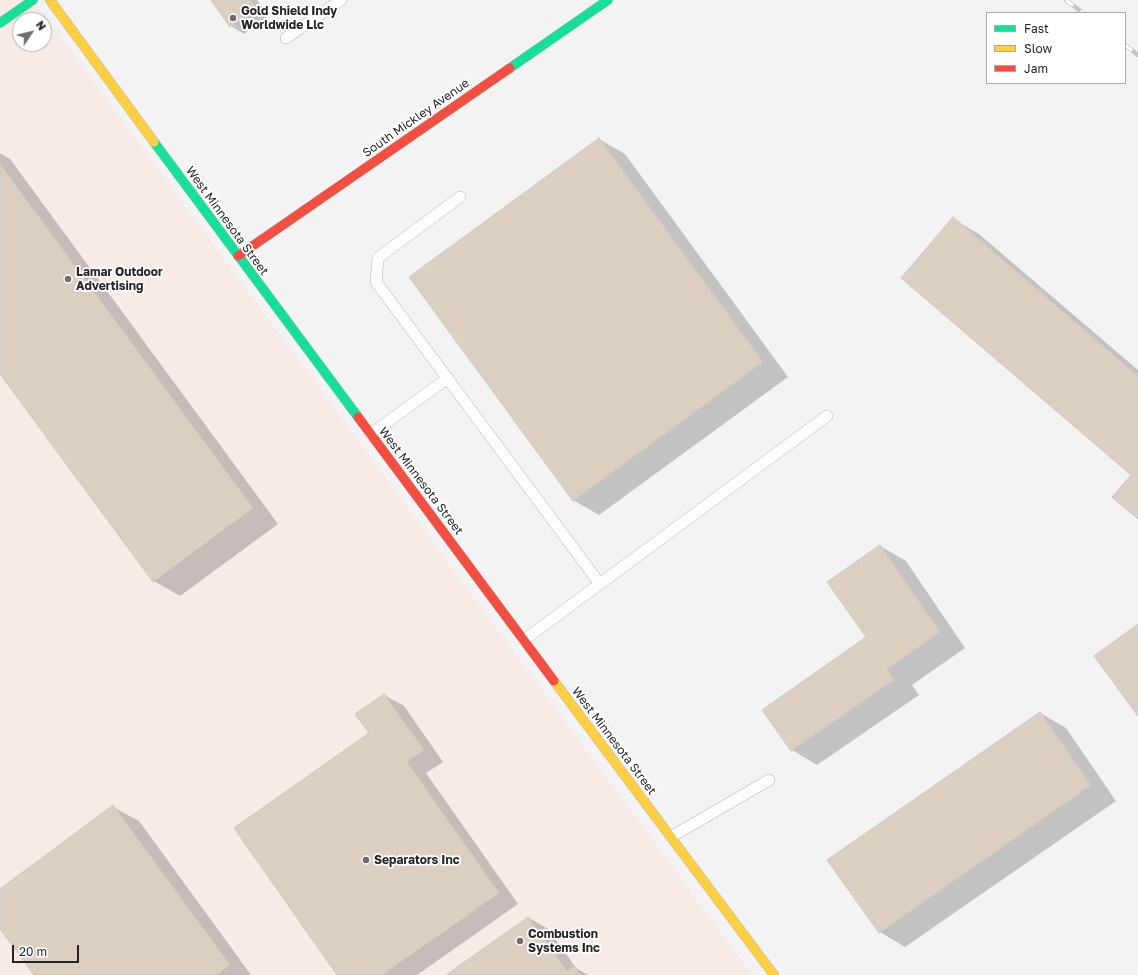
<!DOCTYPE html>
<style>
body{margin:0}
#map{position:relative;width:1138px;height:975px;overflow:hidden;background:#f3f3f4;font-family:"Golos Text",sans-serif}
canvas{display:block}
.legend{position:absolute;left:986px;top:12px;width:140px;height:72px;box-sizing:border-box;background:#fff;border:1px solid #a7a8a8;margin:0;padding:5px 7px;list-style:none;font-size:12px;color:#242526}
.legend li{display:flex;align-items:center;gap:8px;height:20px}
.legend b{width:20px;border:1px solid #a7a8a8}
.north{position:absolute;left:12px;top:12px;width:40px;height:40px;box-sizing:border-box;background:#fff;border:1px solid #a7a8a8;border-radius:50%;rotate:55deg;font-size:11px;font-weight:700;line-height:16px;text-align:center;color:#242526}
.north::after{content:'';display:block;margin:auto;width:14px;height:18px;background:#6c6d6e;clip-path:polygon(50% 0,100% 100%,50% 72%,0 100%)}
.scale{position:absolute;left:12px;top:945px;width:67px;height:18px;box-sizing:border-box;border:2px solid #242526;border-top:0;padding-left:5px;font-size:12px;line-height:14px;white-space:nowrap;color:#242526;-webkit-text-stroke:3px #fff;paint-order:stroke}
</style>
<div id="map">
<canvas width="1138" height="975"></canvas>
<ul class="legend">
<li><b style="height:5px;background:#16e098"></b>Fast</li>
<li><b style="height:5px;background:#ffcf43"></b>Slow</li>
<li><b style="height:5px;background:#f24e42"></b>Jam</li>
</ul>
<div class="north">N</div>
<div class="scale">20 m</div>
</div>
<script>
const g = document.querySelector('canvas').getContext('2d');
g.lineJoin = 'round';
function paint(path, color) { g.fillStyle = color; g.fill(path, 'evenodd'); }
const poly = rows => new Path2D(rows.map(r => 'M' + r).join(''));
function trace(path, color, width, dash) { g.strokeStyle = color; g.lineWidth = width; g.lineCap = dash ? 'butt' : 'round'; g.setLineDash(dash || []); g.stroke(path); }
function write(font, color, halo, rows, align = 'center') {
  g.font = font + ' "Golos Text",sans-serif'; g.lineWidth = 3.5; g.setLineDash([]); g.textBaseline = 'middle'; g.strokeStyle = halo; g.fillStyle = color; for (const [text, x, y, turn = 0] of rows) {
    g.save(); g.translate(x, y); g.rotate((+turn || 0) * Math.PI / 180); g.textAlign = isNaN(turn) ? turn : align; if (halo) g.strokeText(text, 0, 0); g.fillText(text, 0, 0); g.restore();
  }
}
paint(poly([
 [0,0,33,0,752,975,0,975],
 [20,20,44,20,44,44,20,44]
]), '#f8eae6');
paint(poly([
 [212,0,257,0,268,16,244,34,231,26],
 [599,139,625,154,788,377,599,515,573,500],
 [0,153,10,159,278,524,180,596,154,581,0,372],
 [953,219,979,234,1138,370,1138,517,1132,475],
 [880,546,906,561,965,648,912,685,919,695,817,765,792,750,867,638],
 [384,695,404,706,443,762,426,773,518,904,417,975,338,975,370,733],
 [1040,713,1066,728,1116,801,905,947,880,932],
 [113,807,139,821,251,975,35,975,0,928,0,891],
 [529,918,548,929,576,968,588,975,448,975]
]), '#0003');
const building = poly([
 [211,0,250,0,256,8,230,27,211,0],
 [599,138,763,362,573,501,409,277,599,138],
 [0,164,253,508,153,582,0,374,0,164],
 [953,217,1138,376,1138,519,1112,497,1131,475,901,278,953,217],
 [880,545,940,632,887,669,894,680,791,751,762,710,866,637,827,582,880,545],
 [1138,624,1138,716,1094,656,1138,624],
 [384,694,424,750,407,762,499,893,382,975,337,975,234,828,369,733,355,714,384,694],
 [1040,712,1091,785,879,933,827,860,1040,712],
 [113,805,230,965,216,975,34,975,0,929,0,889,113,805],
 [528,917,567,971,574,966,580,975,446,975,528,917]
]);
paint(building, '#dccfbf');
trace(building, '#cac9c9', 1);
const lane = poly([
 [286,38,341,0],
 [460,197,378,258,376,282,600,584],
 [371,434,448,378],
 [524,640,827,416],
 [671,837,769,780]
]);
const fast = poly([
 [0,23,33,0],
 [510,68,608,0],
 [154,142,358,417]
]);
const slow = poly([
 [50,0,154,142],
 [554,681,774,975]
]);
const jam = poly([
 [238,256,510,68],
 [358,417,554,681]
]);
trace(lane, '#b5b5b6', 12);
trace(fast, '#b5b5b6', 10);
trace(slow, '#b5b5b6', 10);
trace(jam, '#b5b5b6', 10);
trace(lane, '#fdfdfd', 11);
trace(fast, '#16e098', 9);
trace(slow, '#ffcf43', 9);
trace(jam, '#f24e42', 9);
const rail = poly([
 [1066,0,1083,13],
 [1125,45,1138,55]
]);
trace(rail, '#c5c5c5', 4.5);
trace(rail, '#fff', 3, [9]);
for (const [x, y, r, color] of [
 [233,18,4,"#6c6d6e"],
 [68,279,4,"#6c6d6e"],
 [366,860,4,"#6c6d6e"],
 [520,941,4,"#6c6d6e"]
]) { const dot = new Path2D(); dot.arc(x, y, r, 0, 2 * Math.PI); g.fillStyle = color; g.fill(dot); trace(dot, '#fff', 1.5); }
write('bold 12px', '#242526', '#fff', [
 ["Gold Shield Indy",241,11],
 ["Worldwide Llc",241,25],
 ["Lamar Outdoor",76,272],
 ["Advertising",76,286],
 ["Separators Inc",374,860],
 ["Combustion",528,934],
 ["Systems Inc",528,948]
], 'left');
write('12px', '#242526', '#fff', [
 ["South Mickley Avenue",416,118,-35],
 ["West Minnesota Street",227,221,54],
 ["West Minnesota Street",421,481,53],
 ["West Minnesota Street",614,741,53]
]);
</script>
